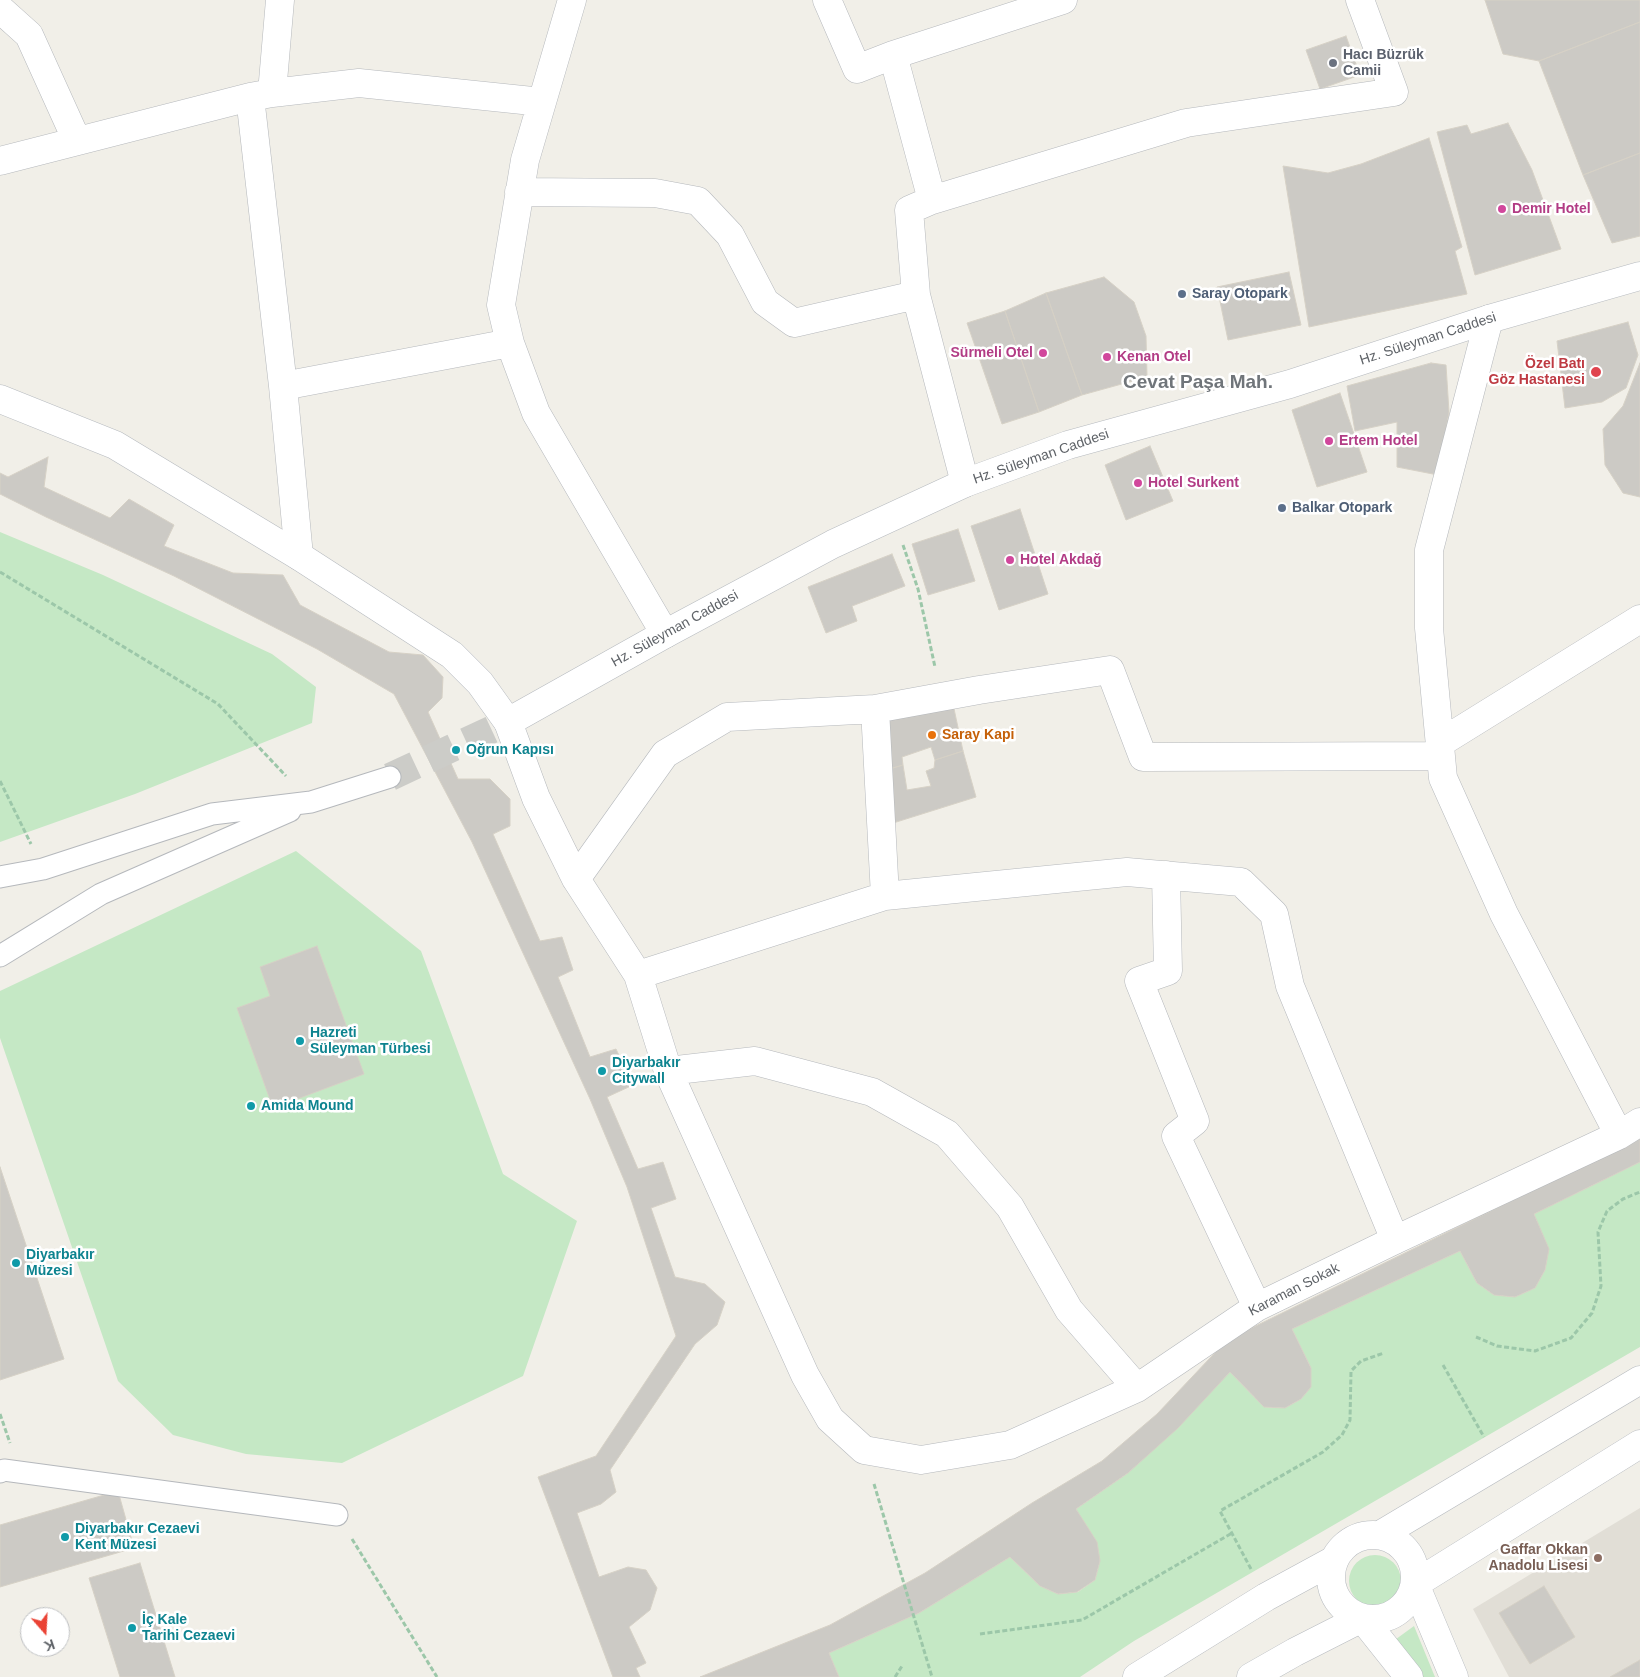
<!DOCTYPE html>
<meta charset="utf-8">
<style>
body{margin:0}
#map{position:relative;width:1640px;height:1677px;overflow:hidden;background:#f1efe8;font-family:Helvetica,sans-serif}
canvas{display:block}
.north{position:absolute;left:20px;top:1607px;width:50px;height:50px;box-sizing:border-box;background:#fff;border:1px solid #bfc1c3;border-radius:50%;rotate:161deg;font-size:14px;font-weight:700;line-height:20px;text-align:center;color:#5f6368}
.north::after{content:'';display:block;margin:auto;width:18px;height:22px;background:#ea4335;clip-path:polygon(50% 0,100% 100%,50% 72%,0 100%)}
</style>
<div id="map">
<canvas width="1640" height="1677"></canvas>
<div class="north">K</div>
</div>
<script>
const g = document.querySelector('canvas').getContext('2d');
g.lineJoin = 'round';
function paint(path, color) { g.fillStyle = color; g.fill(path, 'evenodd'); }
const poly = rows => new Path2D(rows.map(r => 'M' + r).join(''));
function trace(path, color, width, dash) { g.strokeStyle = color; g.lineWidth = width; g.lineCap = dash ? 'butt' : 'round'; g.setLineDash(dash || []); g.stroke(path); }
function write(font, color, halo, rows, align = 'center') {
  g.font = font + ' Helvetica,sans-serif'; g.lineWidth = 5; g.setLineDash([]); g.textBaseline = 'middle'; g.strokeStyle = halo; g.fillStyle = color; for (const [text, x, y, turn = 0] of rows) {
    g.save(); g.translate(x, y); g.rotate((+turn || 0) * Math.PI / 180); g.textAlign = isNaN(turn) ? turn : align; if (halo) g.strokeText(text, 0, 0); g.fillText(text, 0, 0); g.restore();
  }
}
paint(poly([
 [1640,1508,1640,1677,1509,1677,1473,1609]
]), '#e1ded6');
paint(poly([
 [0,532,103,575,272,654,316,687,312,723,135,794,0,842],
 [296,851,421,951,503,1174,577,1221,523,1376,342,1463,246,1454,173,1435,118,1381,0,1038,0,991],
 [1640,1162,1640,1347,1134,1641,1080,1677,839,1677,829,1653,919,1613,1010,1557,1040,1586,1058,1594,1078,1592,1095,1580,1100,1561,1076,1509,1128,1473,1230,1372,1264,1407,1285,1408,1301,1399,1311,1386,1311,1368,1292,1329,1460,1251,1477,1283,1494,1295,1515,1297,1535,1288,1545,1270,1548,1250,1534,1214],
 '1349 1581a26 26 0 1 1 52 0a26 26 0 1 1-52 0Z',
 [1414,1626,1435,1677,1419,1677,1392,1642]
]), '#c5e8c5');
const building = poly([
 [1485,0,1640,0,1640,22,1539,61,1503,54,1485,0],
 [1640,22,1640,153,1583,175,1539,61,1640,22],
 [1346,36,1360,75,1320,89,1306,50,1346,36],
 [1508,123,1532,170,1561,249,1475,275,1437,132,1467,125,1471,134,1508,123],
 [1429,138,1462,247,1455,251,1467,294,1309,327,1283,166,1328,173,1361,164,1429,138],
 [1640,153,1640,236,1612,243,1583,175,1640,153],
 [1289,272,1301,325,1228,340,1217,287,1289,272],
 [1104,277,1134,302,1146,336,1147,377,1082,395,1046,293,1104,277],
 [1046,293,1082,395,1039,412,1005,311,1046,293],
 [1005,311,1039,412,1002,424,967,323,1005,311],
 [1628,322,1638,355,1626,388,1602,402,1565,408,1557,341,1628,322],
 [1431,363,1446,365,1449,412,1438,475,1397,467,1397,422,1355,431,1347,386,1431,363],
 [1640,363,1640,497,1623,493,1605,465,1603,429,1623,406,1640,363],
 [1340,393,1367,472,1317,487,1292,410,1340,393],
 [1150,446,1173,501,1126,520,1105,465,1150,446],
 [48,457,44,487,110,518,129,499,174,525,164,546,233,573,283,575,300,605,389,652,423,655,443,677,442,698,428,712,458,779,490,779,510,799,510,826,493,834,540,941,562,937,573,970,558,977,590,1057,616,1049,633,1085,607,1097,638,1169,663,1162,676,1199,651,1208,675,1277,705,1284,725,1302,717,1325,695,1344,610,1470,616,1492,601,1504,577,1513,599,1577,628,1567,646,1570,657,1588,650,1610,629,1627,646,1663,636,1668,640,1677,613,1677,538,1477,596,1456,676,1336,627,1187,590,1099,472,842,394,694,317,649,174,576,46,517,0,494,0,473,8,477,48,457],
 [1020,509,1048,594,999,610,971,526,1020,509],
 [958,529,975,581,928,595,912,544,958,529],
 [892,554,905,586,852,606,857,621,826,633,808,587,892,554],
 [953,704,963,751,935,760,931,747,902,757,903,765,886,770,881,722,953,704],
 [963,751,976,797,890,824,886,770,903,765,907,790,931,786,926,771,934,768,935,760,963,751],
 [317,946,364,1074,273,1108,237,1008,270,996,260,967,317,946],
 [1640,1138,1640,1162,1534,1214,1549,1249,1545,1270,1535,1288,1515,1297,1494,1295,1477,1283,1460,1251,1292,1329,1311,1368,1311,1387,1301,1399,1285,1408,1264,1407,1230,1372,1178,1428,1128,1473,1076,1509,1097,1542,1100,1561,1095,1580,1077,1592,1058,1594,1040,1586,1010,1557,919,1613,829,1653,839,1677,700,1677,830,1625,925,1573,1032,1503,1102,1461,1157,1414,1227,1340,1640,1138],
 [0,1167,64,1359,0,1380,0,1167],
 [118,1491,134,1548,0,1587,0,1525,118,1491],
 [140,1563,175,1677,120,1677,89,1578,140,1563],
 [1544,1586,1575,1637,1530,1664,1499,1613,1544,1586],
 [1640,1660,1640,1677,1610,1677,1640,1660]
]);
paint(building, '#cccac5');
trace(building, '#d6d1c6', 1);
trace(poly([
 [390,777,508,722]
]), '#ccccc8', 28, [28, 14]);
const lane = poly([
 [0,877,43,869,212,814,311,802,390,777],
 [0,956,101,894,290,811],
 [0,1472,4,1470,337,1515]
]);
const street = poly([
 [280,0,272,93,250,97,283,386],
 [827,0,857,69,893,55,1063,0],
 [0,9,29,35,77,141],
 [893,55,932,200,1186,123,1394,92,1360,0],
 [272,93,359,83,542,102],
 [0,161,250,97],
 [519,192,655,193,698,201,730,235,765,302,794,323,916,295],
 [932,200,909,210,916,295,965,483],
 [1489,319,1429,550,1429,628,1443,778,1504,914,1619,1135],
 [510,343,536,413,665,634],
 [299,556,283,386,510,343,501,305,525,160,572,0],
 [875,709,885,896],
 [508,722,536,798,576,879,638,975,668,1071,805,1375,830,1419,864,1450,921,1460,1010,1445,1137,1388,1257,1307,1395,1240,1619,1135,1640,1122],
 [1440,743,1640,619],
 [1166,875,1168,971,1139,981,1195,1121,1176,1136,1257,1307],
 [576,879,665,754,727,717,875,709,979,690,1110,670,1143,757,1441,756],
 [638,975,885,896,1127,872,1241,882,1274,914,1290,986,1395,1240],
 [668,1071,755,1061,872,1092,947,1134,1010,1207,1069,1310,1137,1388]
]);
const secondary = poly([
 [0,399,115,445,299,556,452,655,480,683,508,722,665,634,833,544,965,483,1068,445,1290,384,1489,319,1640,276],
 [1380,1535,1640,1380],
 '1331 1577a42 42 0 1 1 84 0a42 42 0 1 1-84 0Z',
 [1137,1677,1266,1597,1334,1560],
 [1251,1677,1295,1652,1362,1618,1409,1677],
 [1454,1677,1415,1584,1640,1444]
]);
trace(lane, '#b5b8bc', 23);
trace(street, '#b5b8bc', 29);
trace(secondary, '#b6babf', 29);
trace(poly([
 [903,545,918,589,935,667],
 [0,572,218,704,286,776],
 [0,781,31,844],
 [1476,1337,1497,1346,1535,1351,1571,1338,1592,1313,1601,1286,1598,1232,1607,1211,1623,1199,1640,1192],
 [1443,1365,1484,1437],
 [0,1414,10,1443],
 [874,1484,932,1677],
 [352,1539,437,1677],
 [1251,1569,1220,1511,1323,1452,1342,1435,1350,1420,1351,1371,1361,1361,1384,1353],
 [980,1634,1082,1620,1232,1533],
 [895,1677,902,1666]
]), '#9cc7a9', 3, [5, 2.5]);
trace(lane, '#fff', 21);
trace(street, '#fff', 28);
trace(secondary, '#fff', 28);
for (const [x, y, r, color] of [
 [1333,63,5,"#6b7280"],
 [1502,209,5,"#d1479c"],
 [1182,294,5,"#5c6f8a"],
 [1043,353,5,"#d1479c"],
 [1107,357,5,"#d1479c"],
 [1596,372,6,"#e0444e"],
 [1329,441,5,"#d1479c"],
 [1138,483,5,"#d1479c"],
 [1282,508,5,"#5c6f8a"],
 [1010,560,5,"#d1479c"],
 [932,735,5,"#e8710a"],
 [456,750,5,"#0f9aa8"],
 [300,1041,5,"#0f9aa8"],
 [602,1071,5,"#0f9aa8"],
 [251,1106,5,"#0f9aa8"],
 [16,1263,5,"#0f9aa8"],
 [65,1537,5,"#0f9aa8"],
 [1598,1558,5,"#8d6e63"],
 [132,1628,5,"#0f9aa8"]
]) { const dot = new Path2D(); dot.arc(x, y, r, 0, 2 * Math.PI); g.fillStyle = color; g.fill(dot); trace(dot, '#fff', 2); }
write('bold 14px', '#5b616d', '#fff', [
 ["Hacı Büzrük",1343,55],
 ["Camii",1343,71]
], 'left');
write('bold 14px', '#b23c85', '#fff', [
 ["Demir Hotel",1512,209],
 ["Sürmeli Otel",1033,353,"right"],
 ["Kenan Otel",1117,357],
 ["Ertem Hotel",1339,441],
 ["Hotel Surkent",1148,483],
 ["Hotel Akdağ",1020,560]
], 'left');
write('bold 14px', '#4e5e75', '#fff', [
 ["Saray Otopark",1192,294],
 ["Balkar Otopark",1292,508]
], 'left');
write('14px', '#5f6368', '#fff', [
 ["Hz. Süleyman Caddesi",1428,339,-18],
 ["Hz. Süleyman Caddesi",1041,457,-19],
 ["Hz. Süleyman Caddesi",675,629,-29],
 ["Karaman Sokak",1294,1290,-27]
]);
write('bold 14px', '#be3a42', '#fff', [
 ["Özel Batı",1585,364],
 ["Göz Hastanesi",1585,380]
], 'right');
write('bold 14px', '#c56008', '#fff', [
 ["Saray Kapi",942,735]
], 'left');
write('bold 14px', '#0d838f', '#fff', [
 ["Oğrun Kapısı",466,750],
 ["Hazreti",310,1033],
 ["Süleyman Türbesi",310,1049],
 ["Diyarbakır",612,1063],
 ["Citywall",612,1079],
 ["Amida Mound",261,1106],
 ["Diyarbakır",26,1255],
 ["Müzesi",26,1271],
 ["Diyarbakır Cezaevi",75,1529],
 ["Kent Müzesi",75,1545],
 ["İç Kale",142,1620],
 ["Tarihi Cezaevi",142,1636]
], 'left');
write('bold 14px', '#785e54', '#fff', [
 ["Gaffar Okkan",1588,1550],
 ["Anadolu Lisesi",1588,1566]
], 'right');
write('bold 19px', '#70757a', '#fff', [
 ["Cevat Paşa Mah.",1198,383]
]);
</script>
